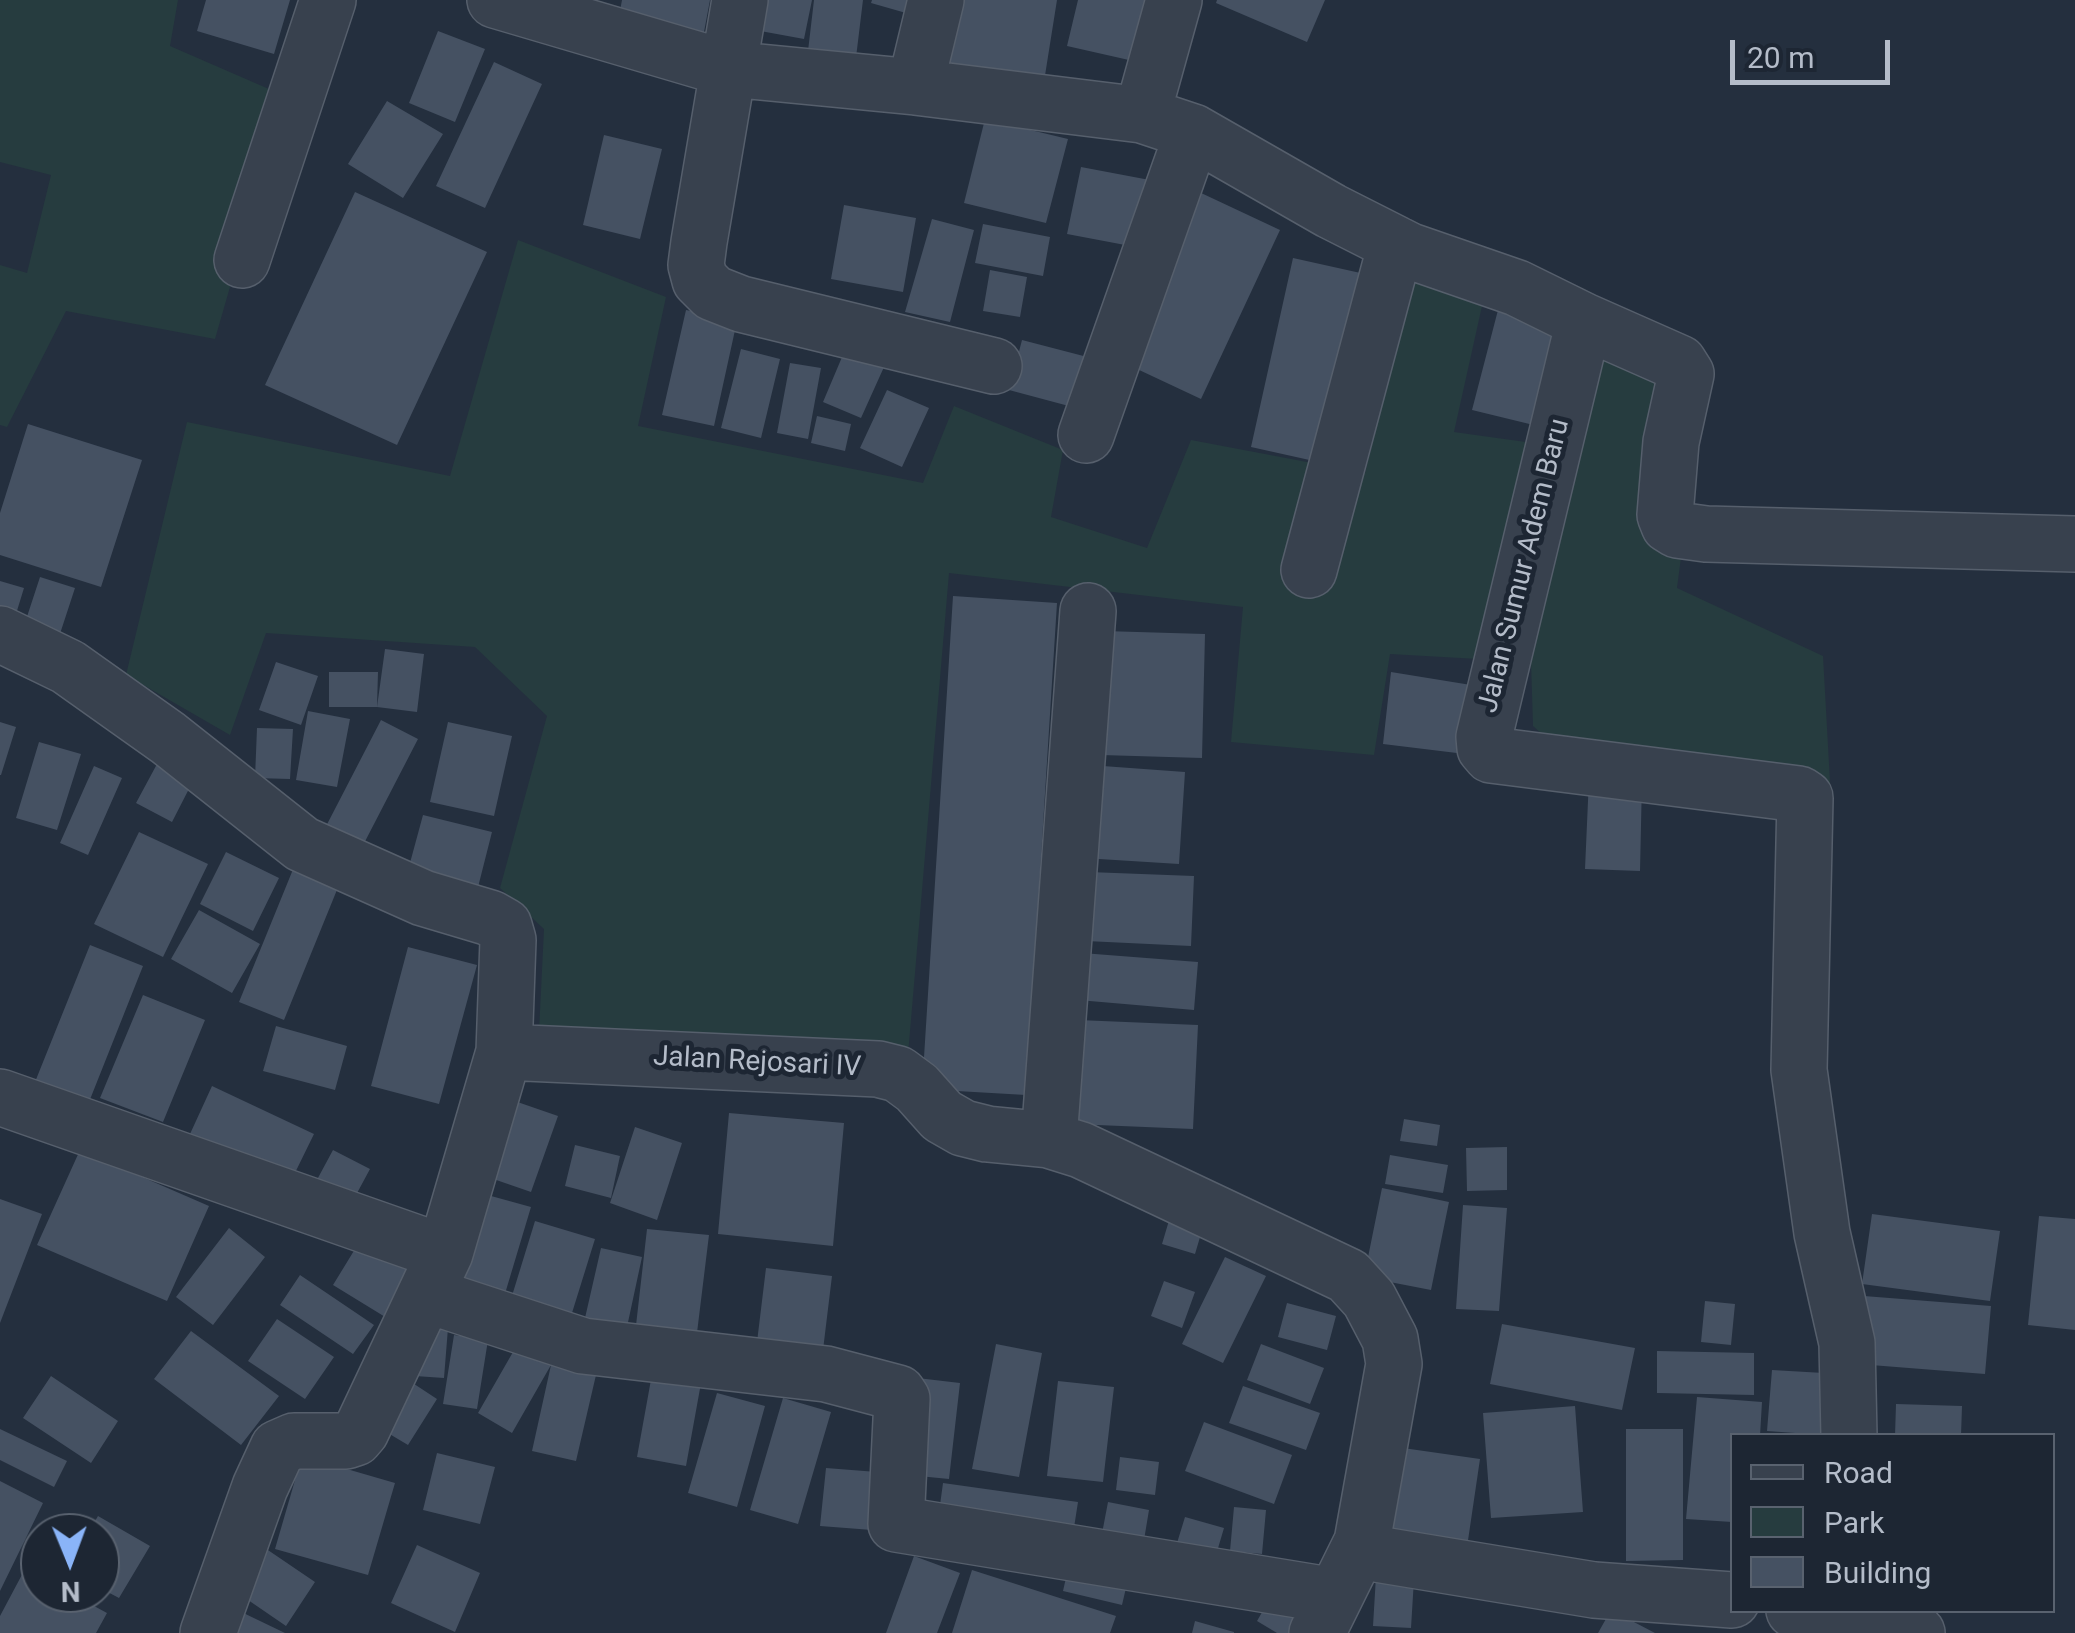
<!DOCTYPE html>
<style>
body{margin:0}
#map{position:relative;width:2075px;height:1633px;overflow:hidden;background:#242f3e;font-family:Roboto,sans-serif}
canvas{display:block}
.legend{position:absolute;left:1730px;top:1433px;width:325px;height:180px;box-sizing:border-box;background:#1d2633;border:2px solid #59626f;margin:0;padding:12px 18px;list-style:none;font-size:30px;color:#b4bcc9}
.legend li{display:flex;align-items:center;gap:20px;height:50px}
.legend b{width:50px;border:2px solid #59626f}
.north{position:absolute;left:20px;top:1513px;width:100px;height:100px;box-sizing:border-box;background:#1d2633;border:2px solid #59626f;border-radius:50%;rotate:179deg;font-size:28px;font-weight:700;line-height:40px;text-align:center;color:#b4bcc9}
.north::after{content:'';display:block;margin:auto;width:35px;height:45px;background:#8ab4f8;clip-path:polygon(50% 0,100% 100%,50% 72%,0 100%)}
.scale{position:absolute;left:1730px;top:40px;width:160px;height:45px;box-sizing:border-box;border:5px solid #b4bcc9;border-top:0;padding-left:12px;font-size:30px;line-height:35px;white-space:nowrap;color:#b4bcc9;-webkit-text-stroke:8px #1d2633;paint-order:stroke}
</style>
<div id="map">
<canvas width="2075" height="1633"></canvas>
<ul class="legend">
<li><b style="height:12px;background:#38414e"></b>Road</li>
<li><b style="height:28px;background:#263c3f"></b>Park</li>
<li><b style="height:28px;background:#455162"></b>Building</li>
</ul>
<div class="north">N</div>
<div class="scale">20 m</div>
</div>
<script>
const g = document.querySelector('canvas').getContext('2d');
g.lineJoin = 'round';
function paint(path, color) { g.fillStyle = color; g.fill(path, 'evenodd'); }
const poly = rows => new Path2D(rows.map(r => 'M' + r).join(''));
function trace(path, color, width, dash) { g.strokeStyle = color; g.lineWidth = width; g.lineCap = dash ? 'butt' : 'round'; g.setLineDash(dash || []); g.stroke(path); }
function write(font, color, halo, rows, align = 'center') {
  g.font = font + ' Roboto,sans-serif'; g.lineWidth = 10; g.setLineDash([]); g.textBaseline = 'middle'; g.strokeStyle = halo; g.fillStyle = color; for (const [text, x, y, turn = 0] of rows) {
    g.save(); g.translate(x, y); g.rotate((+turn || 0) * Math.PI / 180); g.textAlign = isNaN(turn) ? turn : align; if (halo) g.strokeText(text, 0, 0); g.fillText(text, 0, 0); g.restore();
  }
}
paint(poly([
 [0,0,178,0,170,46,285,96,215,339,66,311,7,427,0,425,0,265,27,273,51,175,0,162],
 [518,240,666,297,638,426,923,483,954,406,1063,450,1051,517,1147,548,1191,440,1365,473,1414,277,1482,306,1454,432,1569,448,1605,336,1702,398,1677,588,1823,656,1831,800,1585,772,1533,726,1531,662,1390,654,1374,755,1231,742,1243,607,949,573,908,1055,539,1032,544,929,500,888,547,716,475,647,266,633,230,735,126,675,187,422,450,476]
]), '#263c3f');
paint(poly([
 [206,0,290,0,274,54,197,31],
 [622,0,710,0,701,48,616,32],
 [749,0,812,0,804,39,744,28],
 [814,0,863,0,854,74,806,68],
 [872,0,909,0,906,13,871,3],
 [938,0,1057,0,1043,88,926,70],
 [1078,0,1166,0,1151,65,1067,46],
 [1217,0,1325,0,1307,42,1216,3],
 [438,31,485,49,455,122,409,103],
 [494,62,542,84,485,208,436,186],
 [387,101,443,134,403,198,348,164],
 [985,119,1068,139,1046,223,964,203],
 [604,135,662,149,640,239,583,225],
 [1081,167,1155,181,1141,248,1067,234],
 [355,192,487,252,397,445,265,385],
 [1199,192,1280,230,1201,399,1120,361],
 [844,205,916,218,903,292,831,279],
 [932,219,974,230,950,322,905,312],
 [983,224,1050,237,1043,276,975,263],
 [1293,258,1365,274,1323,463,1251,447],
 [990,270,1027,277,1020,317,983,311],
 [686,310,737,321,714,426,662,415],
 [1498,310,1576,329,1550,429,1472,410],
 [1022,340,1095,359,1080,409,1009,390],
 [741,349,780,359,761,438,721,428],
 [845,350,884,367,861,418,823,402],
 [790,363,821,368,808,439,777,433],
 [887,390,929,408,902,467,860,448],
 [817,416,851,424,845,451,811,443],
 [28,424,142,460,101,587,0,555,0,513],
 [40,577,75,588,56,646,21,635],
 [0,581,24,588,12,627,0,623],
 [953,596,1057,603,1026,1095,922,1089],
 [1104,631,1205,634,1202,758,1101,755],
 [385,649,424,654,417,712,377,707],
 [276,662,318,676,301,725,259,710],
 [329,672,378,672,377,707,329,707],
 [1391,672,1471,685,1465,754,1383,744],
 [308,711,350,719,337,787,296,780],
 [381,720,418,739,359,853,322,834],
 [0,722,16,727,1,775,0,775],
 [448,722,512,736,494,816,430,802],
 [257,728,293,729,290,779,255,778],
 [39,742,81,754,57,830,16,818],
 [157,764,192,783,172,822,136,803],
 [1089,765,1185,772,1179,864,1083,858],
 [94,766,122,778,88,855,60,843],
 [1589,778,1642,780,1640,871,1585,869],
 [423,815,492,832,474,903,404,885],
 [139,832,208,864,163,957,94,924],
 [226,852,279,878,253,931,200,904],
 [296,862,341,880,284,1020,239,1002],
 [1089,872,1194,876,1191,946,1086,941],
 [199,910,260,944,232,993,171,959],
 [90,945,143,966,89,1102,35,1082],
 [408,947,477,965,439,1104,371,1086],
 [1082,953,1198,962,1194,1010,1078,1000],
 [143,995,205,1020,163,1122,100,1098],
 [1078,1020,1198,1025,1193,1129,1073,1124],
 [276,1026,347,1046,335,1090,263,1071],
 [212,1086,314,1134,291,1181,190,1134],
 [503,1097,558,1116,531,1192,476,1173],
 [729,1113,844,1123,833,1246,718,1234],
 [1404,1119,1440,1125,1437,1146,1400,1141],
 [635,1127,682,1143,657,1220,610,1203],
 [575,1145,620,1156,611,1198,565,1186],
 [1507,1147,1507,1190,1467,1191,1466,1148],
 [80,1150,209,1206,167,1301,37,1245],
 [333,1150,370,1169,349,1208,312,1189],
 [1390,1155,1448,1165,1443,1193,1385,1184],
 [1382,1188,1449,1202,1431,1290,1364,1277],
 [473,1191,531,1207,501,1307,444,1290],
 [0,1199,42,1214,0,1323],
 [1463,1205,1507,1208,1499,1311,1456,1309],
 [1173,1207,1206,1217,1195,1254,1162,1244],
 [1872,1214,2000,1231,1990,1301,1862,1284],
 [2039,1216,2075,1219,2075,1330,2028,1325],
 [535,1221,595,1239,567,1329,507,1312],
 [229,1228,265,1257,213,1325,176,1297],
 [647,1229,709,1235,696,1341,635,1334],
 [363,1236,425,1274,395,1323,333,1285],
 [601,1248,642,1257,627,1327,585,1318],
 [1225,1257,1266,1276,1223,1363,1182,1344],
 [766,1268,832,1276,823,1350,757,1342],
 [300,1275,374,1325,353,1354,280,1305],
 [1164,1281,1195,1292,1182,1328,1151,1316],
 [1864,1296,1991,1306,1985,1374,1858,1364],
 [1705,1301,1735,1304,1731,1345,1701,1342],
 [1287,1303,1336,1316,1327,1350,1278,1337],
 [277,1319,334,1357,305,1399,248,1361],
 [1502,1324,1635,1348,1622,1410,1490,1384],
 [418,1326,448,1328,444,1378,415,1376],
 [191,1331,279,1396,241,1445,154,1379],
 [454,1335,488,1340,477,1409,443,1404],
 [996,1344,1042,1353,1019,1477,972,1469],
 [1261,1344,1324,1368,1310,1404,1247,1380],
 [517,1345,551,1365,512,1433,478,1413],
 [1657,1351,1754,1353,1754,1395,1657,1393],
 [654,1363,703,1372,686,1466,637,1457],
 [551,1365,596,1375,576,1461,532,1451],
 [1772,1370,1841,1374,1837,1436,1767,1431],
 [51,1376,118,1421,91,1463,23,1418],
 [402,1376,437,1399,408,1445,371,1423],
 [909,1377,960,1383,949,1479,898,1474],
 [1058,1381,1114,1387,1103,1482,1047,1476],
 [1243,1386,1320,1413,1306,1450,1229,1423],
 [717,1393,765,1406,737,1507,688,1493],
 [1697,1397,1762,1402,1760,1436,1732,1436,1732,1522,1686,1519],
 [783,1398,831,1412,798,1524,750,1510],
 [1896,1404,1962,1406,1961,1436,1895,1436],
 [1575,1406,1583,1512,1491,1518,1483,1413],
 [1204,1422,1292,1455,1274,1504,1185,1471],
 [0,1429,67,1461,54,1487,0,1460],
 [1626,1429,1683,1429,1683,1560,1626,1561],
 [1403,1448,1480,1459,1466,1554,1389,1542],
 [437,1453,495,1467,480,1524,423,1510],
 [302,1456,395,1483,368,1575,275,1549],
 [1120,1457,1159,1462,1155,1495,1116,1490],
 [826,1468,877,1472,872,1530,820,1526],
 [0,1481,43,1503,0,1591],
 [943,1483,1078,1502,1071,1547,937,1527],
 [1108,1502,1149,1510,1142,1552,1100,1544],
 [1234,1507,1266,1510,1262,1554,1230,1551],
 [98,1516,150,1546,119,1598,100,1588,100,1533,88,1533],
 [1185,1517,1224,1528,1216,1555,1177,1543],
 [417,1545,480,1573,455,1632,391,1603],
 [262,1546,315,1582,286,1626,232,1589],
 [914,1556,960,1573,937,1633,886,1633],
 [1070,1560,1129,1575,1122,1605,1063,1591],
 [25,1569,40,1577,40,1593,70,1593,107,1613,96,1633,0,1633,0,1616],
 [972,1570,1116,1616,1110,1633,952,1633],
 [1376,1576,1414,1579,1411,1628,1373,1626],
 [1273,1593,1306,1612,1293,1633,1277,1633,1257,1621],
 [233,1608,285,1633,221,1633],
 [1611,1610,1655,1633,1598,1633],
 [1195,1621,1234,1632,1234,1633,1192,1633]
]), '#455162');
const street = poly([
 [495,0,729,69,915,87,1142,115,1193,132,1331,211,1410,251,1517,288,1584,321,1484,737,1485,748,1491,755,1799,794,1805,798,1799,1070,1822,1233,1847,1343,1849,1436],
 [740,0,699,242,696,265,700,280,713,293,741,304,994,366],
 [915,87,936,0],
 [1142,115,1174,0],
 [242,260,328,0],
 [1584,321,1679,363,1686,374,1671,442,1665,515,1669,525,1677,530,1706,534,2075,544],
 [1086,435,1193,132],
 [1309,570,1396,244],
 [0,634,68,667,168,738,302,844,423,898,490,918,504,926,508,940,504,1052,878,1069,898,1074,917,1088,942,1116,963,1128,987,1134,1049,1140,1081,1150,1348,1276,1369,1299,1390,1339,1394,1364,1362,1542,1317,1633],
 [0,1097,445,1253],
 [1049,1140,1088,611],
 [427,1295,583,1346,826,1374,898,1393,902,1399,896,1524,1335,1596],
 [1358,1551,1594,1590,1732,1600],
 [1794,1610,1917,1633],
 [208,1633,260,1487,278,1448,294,1441,346,1441,355,1438,361,1431,445,1253,504,1052]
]);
trace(street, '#565f6c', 58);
trace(street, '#38414e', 55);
write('28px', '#b4bcc9', '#1d2633', [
 ["Jalan Sumur Adem Baru",1525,566,-76],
 ["Jalan Rejosari IV",757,1063,3]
]);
</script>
